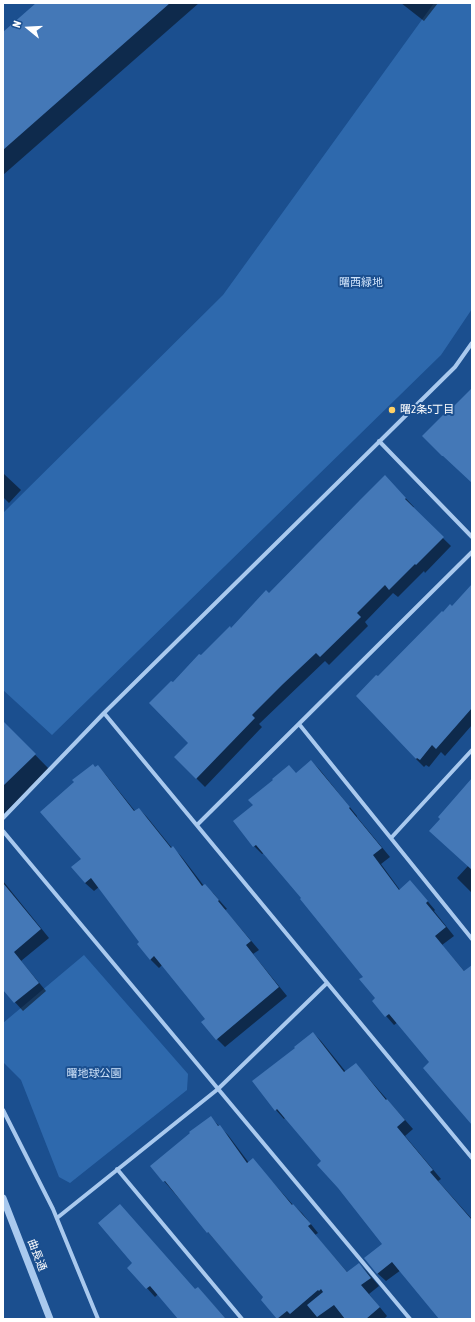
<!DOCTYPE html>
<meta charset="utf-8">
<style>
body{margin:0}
#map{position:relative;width:475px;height:1322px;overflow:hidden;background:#1b4f8f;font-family:"Asap Condensed",sans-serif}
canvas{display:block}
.frame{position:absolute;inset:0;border:4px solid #fff;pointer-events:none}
.north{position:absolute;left:8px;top:8px;width:40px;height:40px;-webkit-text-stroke:3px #1b4f8f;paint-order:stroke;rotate:288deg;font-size:11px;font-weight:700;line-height:16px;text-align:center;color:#fff}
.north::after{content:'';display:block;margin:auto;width:14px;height:18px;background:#fff;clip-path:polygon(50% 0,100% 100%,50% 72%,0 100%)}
</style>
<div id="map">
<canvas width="475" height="1322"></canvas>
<div class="frame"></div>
<div class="north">N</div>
</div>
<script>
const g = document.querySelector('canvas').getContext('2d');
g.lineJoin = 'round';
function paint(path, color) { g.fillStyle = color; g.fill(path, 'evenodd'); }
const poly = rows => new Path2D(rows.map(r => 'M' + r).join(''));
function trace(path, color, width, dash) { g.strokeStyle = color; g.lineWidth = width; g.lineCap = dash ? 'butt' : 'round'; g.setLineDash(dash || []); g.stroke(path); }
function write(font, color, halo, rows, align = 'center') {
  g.font = font + ' "Asap Condensed","Noto Sans JP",sans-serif'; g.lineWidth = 4; g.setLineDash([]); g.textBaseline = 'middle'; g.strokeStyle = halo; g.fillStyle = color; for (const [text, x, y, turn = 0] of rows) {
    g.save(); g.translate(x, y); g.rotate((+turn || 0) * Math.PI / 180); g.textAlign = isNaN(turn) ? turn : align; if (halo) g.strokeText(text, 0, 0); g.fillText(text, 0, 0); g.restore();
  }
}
paint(poly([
 [434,3,472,3,472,309,441,355,52,735,3,690,3,513,223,295],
 [84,955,188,1074,187,1090,70,1183,59,1177,21,1080,3,1062,3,1023]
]), '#2e69ad');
paint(poly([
 [38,3,199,3,3,175,3,34],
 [401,3,438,3,424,21],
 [4,474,21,490,9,503,3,497],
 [393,485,414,507,412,508,451,546,425,573,424,571,398,597,393,593,365,622,368,626,329,665,325,661,259,724,262,727,205,787,175,757,189,743,173,684,201,656,269,594],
 [472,585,472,725,445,756,441,752,429,767,426,765,424,767,416,759,378,678,443,614,452,608],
 [3,722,49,769,3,815],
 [311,761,320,770,357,816,357,817,390,857,381,864,400,890,418,890,435,910,434,911,454,936,442,945,465,972,472,975,472,1123,431,1063,398,1022,394,1025,373,1001,376,998,364,977,302,898,264,853,262,854,254,846,296,774],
 [98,766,106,775,135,811,139,809,147,817,172,848,173,848,181,856,204,886,213,893,227,909,225,910,259,950,253,954,287,996,225,1047,217,1039,207,1019,162,965,159,968,150,959,141,942,99,887,94,891,85,883,82,859,96,768],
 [472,780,472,893,457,878,468,866],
 [3,881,49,938,21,961,46,991,23,1011,3,989],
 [313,1033,321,1041,346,1072,356,1064,413,1129,405,1136,441,1179,438,1181,472,1219,472,1319,445,1319,401,1270,386,1281,377,1273,383,1244,322,1161,286,1117,284,1119,276,1110,253,1081,296,1048],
 [211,1118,228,1135,249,1163,253,1160,293,1205,302,1213,318,1233,315,1235,348,1273,359,1264,367,1272,379,1286,369,1294,387,1316,384,1319,278,1319,262,1300,265,1298,164,1181],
 [129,1268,196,1290,198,1288,226,1319,180,1319,158,1294,155,1297]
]), '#0007');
paint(poly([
 [36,3,170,3,3,150,3,32],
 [472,388,472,483,443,456,442,456,422,436,448,410,449,411],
 [385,475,406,498,405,499,444,537,416,565,415,564,389,590,385,585,357,613,361,617,320,657,316,653,282,685,252,715,255,718,196,779,174,757,188,743,149,703,171,681,173,682,199,654,201,655,230,626,231,628,266,590,269,593,360,500],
 [472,584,472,708,436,749,432,745,420,760,417,758,416,759,356,696,376,675,378,676,442,611,443,612,450,604,452,606],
 [3,721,36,754,3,786],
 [311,760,350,807,349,808,382,848,373,855,399,890,410,880,428,901,426,903,446,927,435,936,464,971,472,965,472,1125,423,1068,429,1062,389,1014,385,1017,372,1001,375,998,359,979,363,977,300,899,301,898,256,845,253,847,233,821,253,805,248,800,273,780,272,779,289,765,296,773],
 [93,764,95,767,98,765,134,811,139,808,171,848,173,846,202,886,205,884,219,900,218,901,251,941,246,945,279,987,216,1040,201,1022,205,1019,154,956,150,960,137,944,139,942,91,878,85,883,71,867,81,859,40,812,74,782,72,780],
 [472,778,472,870,429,831,440,819,438,817],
 [3,883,41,929,14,952,39,983,14,1003,3,990],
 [313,1032,344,1072,356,1063,386,1100,387,1099,405,1120,397,1127,433,1170,430,1172,472,1220,472,1319,439,1319,392,1262,377,1274,364,1258,382,1244,338,1188,317,1165,321,1161,277,1109,275,1111,252,1081,295,1048,294,1047],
 [211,1116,218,1126,220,1125,247,1163,253,1158,292,1205,293,1204,311,1224,308,1226,347,1272,359,1263,371,1278,361,1285,380,1307,366,1319,345,1319,334,1305,317,1317,307,1305,323,1292,321,1289,319,1291,318,1290,290,1314,287,1311,277,1319,261,1300,263,1297,208,1232,207,1233,165,1181,163,1182,150,1166,190,1133,189,1132],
 [120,1204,195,1289,198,1287,226,1319,178,1319,150,1286,146,1289,127,1268,132,1263,98,1223]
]), '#4478b7');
trace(poly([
 [379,441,472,537],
 [104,713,472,1158],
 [299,724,472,939],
 [3,818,104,713,455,367,472,343],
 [197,825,472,552],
 [3,831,410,1319],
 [391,838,472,750],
 [3,1110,53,1209,98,1319],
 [117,1169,242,1319],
 [57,1218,218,1089,327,983]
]), '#a9c9ee', 4);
trace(poly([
 [3,1198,50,1319]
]), '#a9c9ee', 7);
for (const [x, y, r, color] of [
 [392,410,4,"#ffd166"]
]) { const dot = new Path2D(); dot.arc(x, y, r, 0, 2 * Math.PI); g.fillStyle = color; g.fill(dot); trace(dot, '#1b4f8f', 1.5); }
write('11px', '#cfe3fa', '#1b4f8f', [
 ["曙西緑地",361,283],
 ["曙地球公園",94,1074]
]);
write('11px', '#fff', '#1b4f8f', [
 ["曙2条5丁目",400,410]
], 'left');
write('11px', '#fff', '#1b4f8f', [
 ["曲長通",37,1255,69]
]);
</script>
